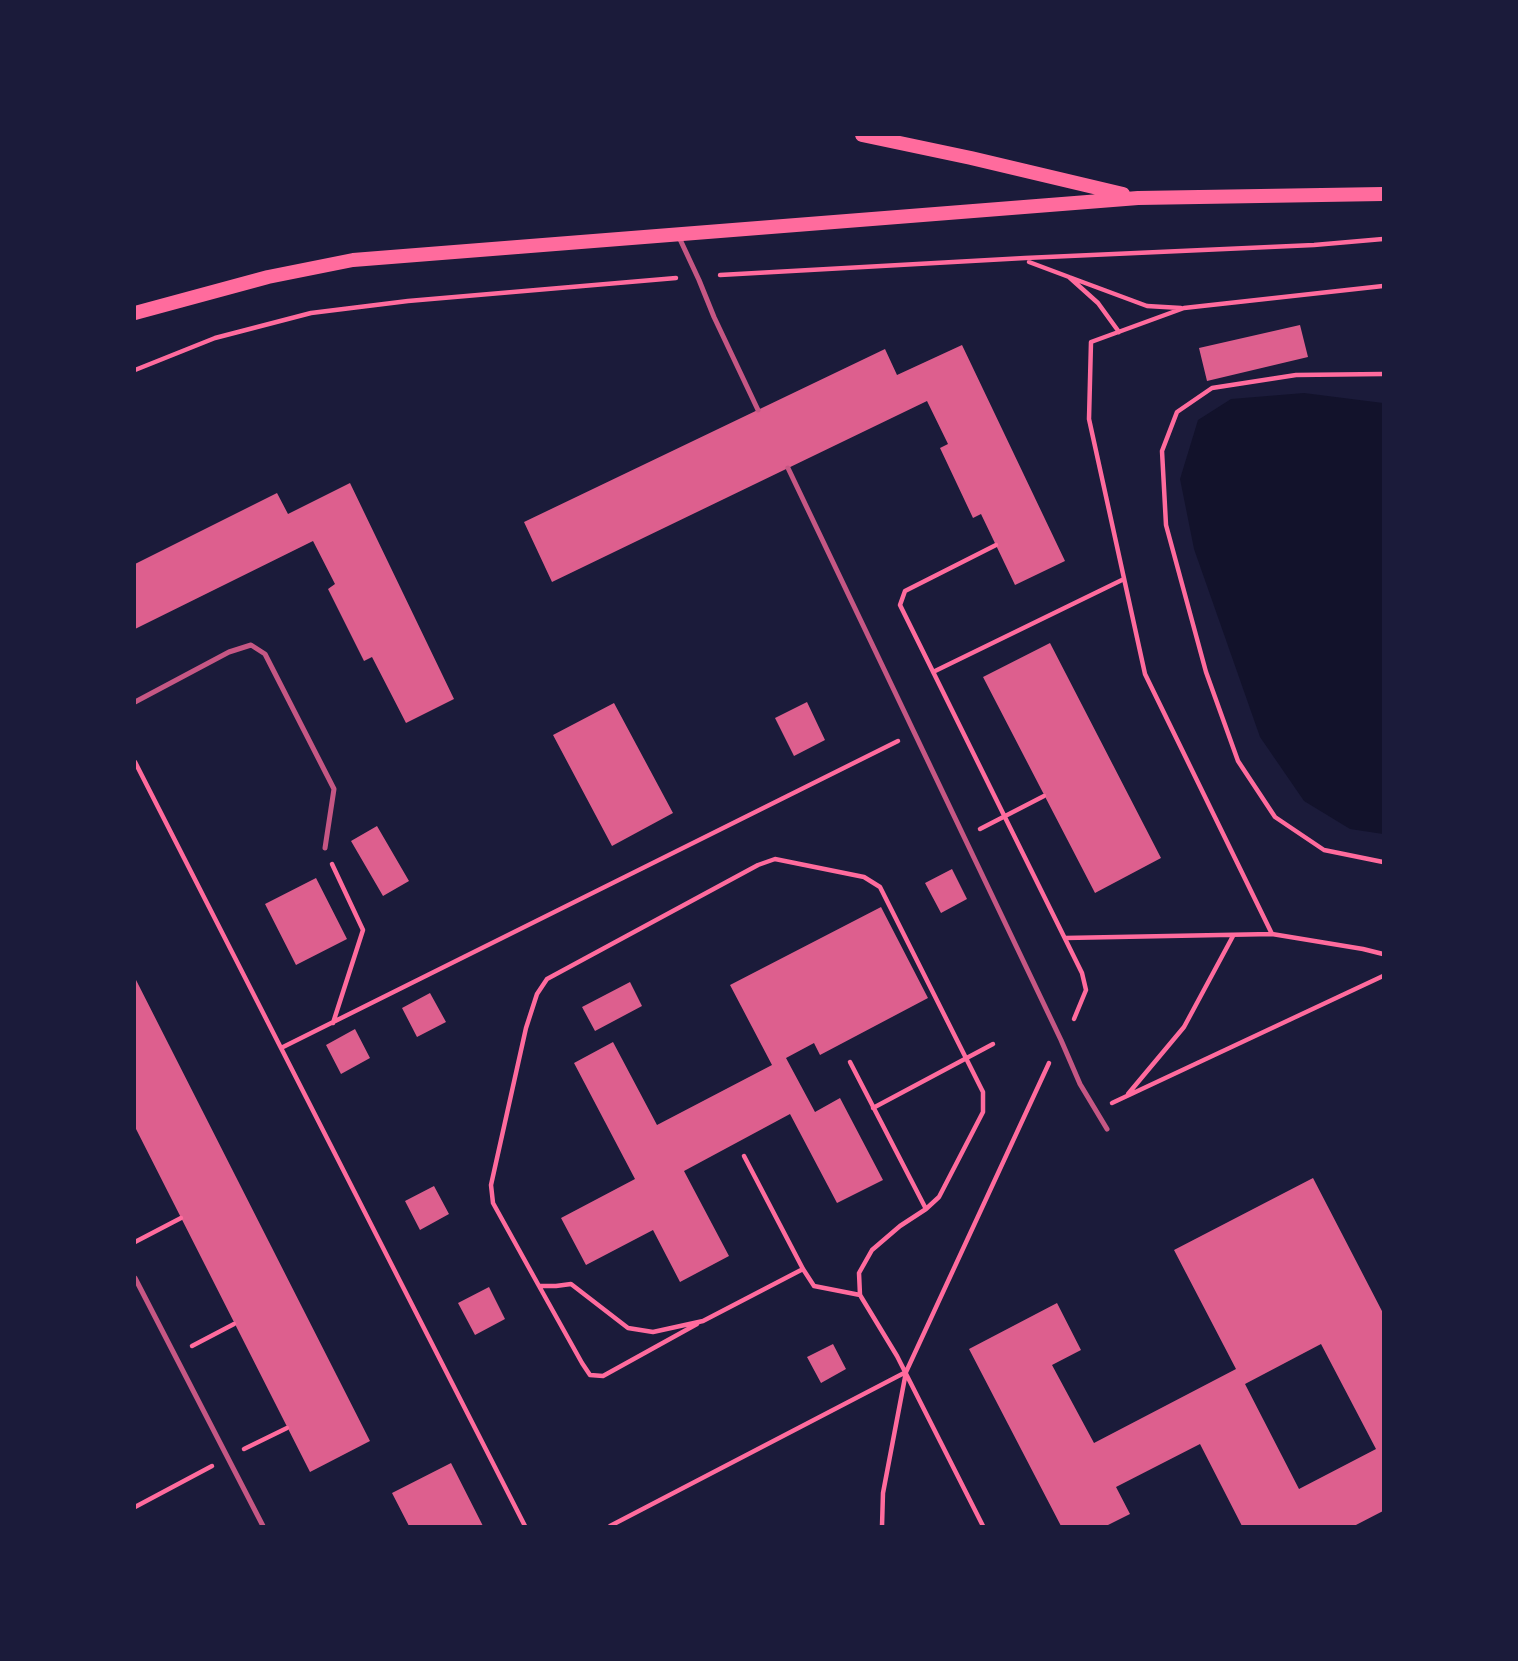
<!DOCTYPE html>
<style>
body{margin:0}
#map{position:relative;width:1518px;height:1661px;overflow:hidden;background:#1b1b3a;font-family:Lato,sans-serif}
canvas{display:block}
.frame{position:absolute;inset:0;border:136px solid #1b1b3a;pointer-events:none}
</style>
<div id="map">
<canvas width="1518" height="1661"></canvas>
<div class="frame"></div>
</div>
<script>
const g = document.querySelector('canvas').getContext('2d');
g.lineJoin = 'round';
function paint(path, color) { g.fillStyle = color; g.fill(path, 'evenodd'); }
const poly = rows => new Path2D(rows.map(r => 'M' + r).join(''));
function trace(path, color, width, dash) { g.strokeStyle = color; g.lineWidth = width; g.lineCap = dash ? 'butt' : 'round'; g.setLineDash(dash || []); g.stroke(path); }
paint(poly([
 [1304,393,1383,403,1383,834,1350,829,1304,801,1260,737,1194,549,1180,479,1198,420,1231,399]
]), '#12122b');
paint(poly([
 [1300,325,1308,357,1207,381,1199,348],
 [962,345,1065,561,1015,585,981,514,973,518,940,448,948,444,927,401,552,582,524,522,885,349,897,375],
 [350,483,454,699,406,723,372,657,364,661,328,589,335,584,313,541,135,629,135,564,277,493,288,514],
 [1050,643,1161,858,1095,893,983,677],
 [807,702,825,740,794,756,775,718],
 [614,703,673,813,612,846,553,735],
 [377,826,409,881,383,896,351,841],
 [952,869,967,899,941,913,925,883],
 [316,878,347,939,296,965,265,904],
 [881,907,928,998,820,1055,814,1043,786,1058,815,1112,840,1098,883,1180,837,1203,790,1114,684,1171,729,1256,680,1282,653,1230,586,1265,561,1218,635,1179,574,1063,613,1042,657,1125,772,1065,730,985],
 [135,978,370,1441,310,1472,135,1127],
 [630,982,642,1006,595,1031,582,1007],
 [430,993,446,1022,417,1037,402,1008],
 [355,1029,370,1058,341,1074,326,1045],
 [1313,1178,1383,1313,1383,1511,1354,1526,1242,1526,1200,1444,1116,1487,1130,1514,1106,1526,1061,1526,969,1349,1057,1303,1081,1350,1052,1365,1094,1443,1236,1369,1174,1250],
 [1321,1344,1376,1449,1299,1489,1245,1384],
 [434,1186,449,1214,420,1230,405,1201],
 [489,1287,505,1319,475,1335,458,1303],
 [833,1344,846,1369,821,1383,807,1357],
 [451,1463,483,1526,409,1526,392,1493]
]), '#dd5f8e');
trace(poly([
 [1029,262,1069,277,1098,303,1119,332],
 [720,275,1025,258,1314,245,1383,239],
 [1069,277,1147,306,1181,308],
 [1383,286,1184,308,1091,342,1089,419,1145,674,1272,934,1363,949,1383,954],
 [135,370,215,338,311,313,408,301,676,278],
 [1383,374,1296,375,1212,388,1177,412,1162,451,1166,525,1206,672,1238,761,1275,817,1324,850,1383,862],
 [996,545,905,591,900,605,1082,973,1086,990,1074,1019],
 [933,672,1124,579],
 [135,762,525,1526],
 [980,829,1044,796],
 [332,864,363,930,333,1023],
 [1065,938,1272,934],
 [281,1048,898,741],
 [850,1062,926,1209,900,1226,872,1250,859,1273,860,1295],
 [1128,1094,1184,1027,1233,936],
 [1112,1103,1383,976],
 [873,1108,993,1044],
 [744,1156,803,1269,814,1286,860,1295,897,1356,983,1526],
 [135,1242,181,1218],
 [803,1269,703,1321,653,1332,628,1328,571,1284,556,1286,539,1286,493,1203,491,1185,526,1028,537,994,547,979,758,865,775,859,864,877,880,887,983,1092,983,1112,939,1197,926,1209],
 [539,1286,582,1363,590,1375,603,1376,697,1324],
 [192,1346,234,1324],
 [244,1449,287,1428],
 [135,1507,212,1466],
 [610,1526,906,1372],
 [882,1526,883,1493,906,1372,1049,1063]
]), '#ff6b9d', 4.5);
trace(poly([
 [678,235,699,280,714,317,758,410],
 [788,468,1061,1040,1080,1084,1107,1129],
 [135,702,229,652,251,645,265,654,334,789,325,848],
 [135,1278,263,1526]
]), '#c65784', 5);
trace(poly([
 [862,135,971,158,1123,194],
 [135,313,268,277,353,260,1138,198,1383,194]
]), '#ff6b9d', 14);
</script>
